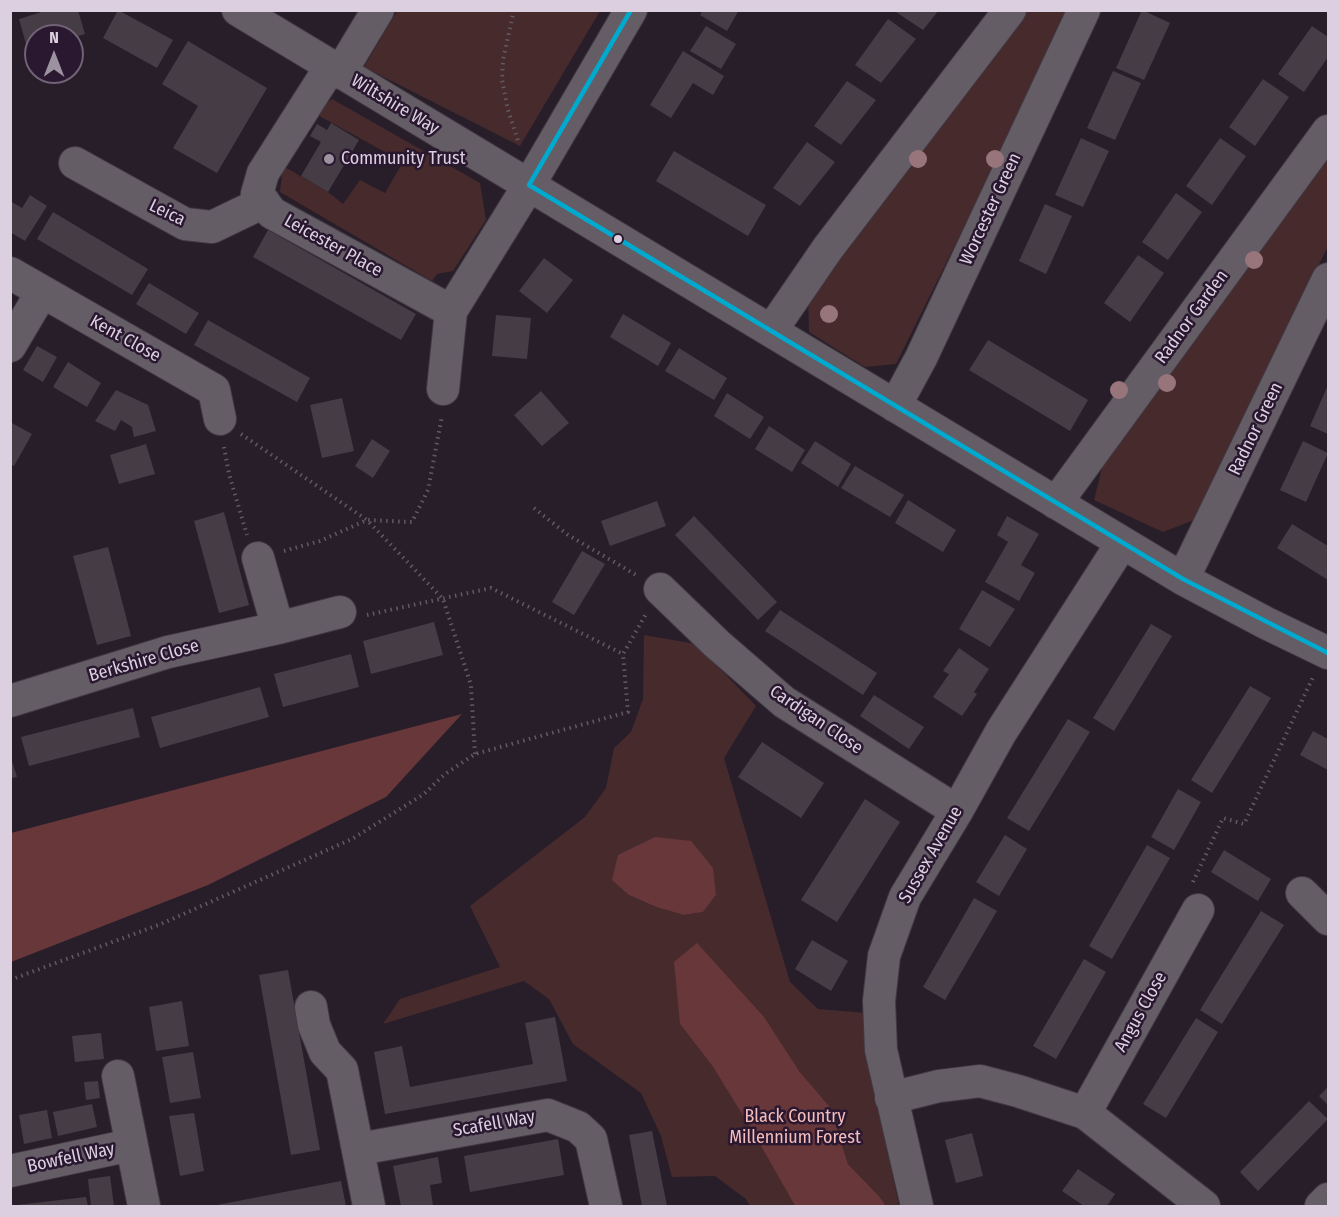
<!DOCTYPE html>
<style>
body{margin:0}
#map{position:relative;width:1339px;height:1217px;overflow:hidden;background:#271e2a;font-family:"Fira Sans Condensed",sans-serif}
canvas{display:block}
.frame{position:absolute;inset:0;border:12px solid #dcd0e0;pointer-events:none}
.north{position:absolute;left:24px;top:24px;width:60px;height:60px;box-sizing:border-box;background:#2a1830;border:2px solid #716276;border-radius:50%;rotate:0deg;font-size:16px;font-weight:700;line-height:24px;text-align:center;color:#dcd0e0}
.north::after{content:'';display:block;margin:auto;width:21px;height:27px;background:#9d92a0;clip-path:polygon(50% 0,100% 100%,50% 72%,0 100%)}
</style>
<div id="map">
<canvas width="1339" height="1217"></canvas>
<div class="frame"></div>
<div class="north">N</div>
</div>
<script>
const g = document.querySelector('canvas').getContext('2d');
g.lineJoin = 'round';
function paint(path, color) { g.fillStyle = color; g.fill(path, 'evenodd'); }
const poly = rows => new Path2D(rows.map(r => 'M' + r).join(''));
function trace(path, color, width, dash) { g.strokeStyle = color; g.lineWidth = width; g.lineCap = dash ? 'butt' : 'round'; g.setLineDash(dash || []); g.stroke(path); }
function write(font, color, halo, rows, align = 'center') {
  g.font = font + ' "Fira Sans Condensed",sans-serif'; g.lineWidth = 5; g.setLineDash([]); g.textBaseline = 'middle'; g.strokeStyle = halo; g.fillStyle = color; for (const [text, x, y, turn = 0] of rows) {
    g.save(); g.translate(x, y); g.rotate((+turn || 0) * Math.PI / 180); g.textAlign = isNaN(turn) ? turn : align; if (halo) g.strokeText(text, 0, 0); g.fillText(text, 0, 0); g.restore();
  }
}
paint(poly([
 [397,11,397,10,600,11,520,146,364,67],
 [1021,11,1071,11,896,364,865,367,809,332,808,293],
 [332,99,480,183,486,220,453,271,437,274,432,281,280,192,283,166,328,192,343,204,360,180,385,193,403,162,314,113],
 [1328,154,1328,246,1194,520,1163,532,1094,500,1104,460],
 [644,635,696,644,756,706,724,758,790,982,818,1009,867,1013,868,1059,899,1206,886,1206,879,1196,848,1164,830,1107,799,1071,680,1024,713,1067,753,1132,795,1206,750,1206,746,1199,715,1176,672,1177,661,1136,641,1093,573,1044,549,999,524,981,383,1024,400,999,500,967,470,906,585,817,606,788,614,748,631,732,643,699],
 [629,895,716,895,703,912,684,915,656,907]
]), '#472a2c');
paint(poly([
 [462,714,386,797,208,885,11,962,11,833],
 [655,837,691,841,713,868,716,895,703,912,684,915,656,907,629,895,612,880,618,855],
 [697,943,764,1017,799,1071,830,1107,848,1164,879,1196,886,1206,795,1206,753,1132,713,1067,680,1024,674,962]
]), '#68373a');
paint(poly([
 [48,10,78,10,85,34,72,38,72,36,36,36,36,48,28,51,19,19],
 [118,10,173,40,157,68,103,38],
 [703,10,739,10,727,31,700,15],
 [898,10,939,10,923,30,896,12],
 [1142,10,1170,23,1144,80,1116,68],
 [888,19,916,39,881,83,855,65],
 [706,26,736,44,721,69,690,51],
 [1312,26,1328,37,1328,57,1304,92,1278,74],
 [188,41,267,88,217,173,173,148,198,106,162,84],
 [683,51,724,76,713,95,693,83,671,118,650,105],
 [1113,71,1141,83,1115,140,1087,128],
 [1263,79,1289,97,1255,146,1229,127],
 [847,81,876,100,841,145,814,126],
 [331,123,359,140,328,192,301,176,321,142,310,136,317,124,327,130],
 [1081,138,1109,151,1083,207,1055,195],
 [1220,138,1246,156,1212,205,1186,186],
 [807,142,835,162,800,206,773,188],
 [674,151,766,205,748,236,656,181],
 [1176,193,1202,212,1168,260,1142,242],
 [30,195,47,206,25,241,10,232,10,201,22,208],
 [1045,204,1072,216,1046,274,1019,261],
 [53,212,148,269,132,295,37,239],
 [268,230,416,314,401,340,253,257],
 [1138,255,1164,273,1130,322,1104,303],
 [544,258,573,280,547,313,519,291],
 [149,283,199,313,186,334,136,304],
 [623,314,671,343,658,366,610,337],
 [496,315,531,318,527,359,492,356],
 [208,320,310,378,297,402,194,345],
 [988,340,1088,400,1070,431,969,370],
 [37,346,57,357,43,382,23,370],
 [679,348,727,378,714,400,665,371],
 [68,362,101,383,87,407,53,387],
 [1328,385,1328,434,1310,426],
 [116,390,148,405,156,431,134,437,132,427,121,420,115,431,95,421],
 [541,391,569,423,542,446,514,415],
 [727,393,764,417,750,439,714,416],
 [342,398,354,451,322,458,310,405],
 [10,422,32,434,14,466,10,464],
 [769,426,805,450,792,472,755,449],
 [372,439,390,451,373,478,355,466],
 [815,441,851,464,838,487,801,463],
 [1303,441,1328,453,1306,502,1280,490],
 [146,444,155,474,119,484,110,455],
 [855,466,904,495,890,517,841,488],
 [908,500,956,530,943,552,895,523],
 [657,501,666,526,610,546,601,521],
 [224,512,249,605,219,613,194,521],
 [694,516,777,602,758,620,675,535],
 [1007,516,1039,534,1021,565,1035,573,1019,601,985,582,1008,542,997,535],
 [1292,524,1328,546,1328,580,1277,548],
 [108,547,131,636,97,645,73,556],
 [582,551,605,564,574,615,552,602],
 [982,590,1015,609,990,647,959,629],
 [780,610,877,673,863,695,765,631],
 [434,622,443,655,371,674,363,641],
 [1151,624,1172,636,1114,731,1093,718],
 [959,648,989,669,974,692,977,694,962,716,933,697,949,674,943,671],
 [351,654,359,687,283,707,274,674],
 [1250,686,1271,698,1212,793,1191,780],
 [260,687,269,717,160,748,151,717],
 [874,695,924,727,909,749,860,716],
 [133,708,140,737,29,766,21,737],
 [1068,719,1090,732,1029,831,1007,818],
 [1313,731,1328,739,1328,770,1300,755],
 [762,742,824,783,801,818,738,777],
 [10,755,17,777,10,778],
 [1178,789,1201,802,1174,850,1151,837],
 [865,799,900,822,837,922,801,900],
 [1005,835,1027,849,999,896,976,882],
 [1147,845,1170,858,1112,959,1089,946],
 [1224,850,1271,879,1258,901,1211,872],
 [974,898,997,911,945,1000,923,987],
 [1261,911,1284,925,1222,1024,1200,1010],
 [812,940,848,961,831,991,795,969],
 [1084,959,1106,972,1056,1059,1033,1046],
 [288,970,320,1150,291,1155,259,975],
 [182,1001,189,1046,156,1051,149,1007],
 [555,1017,567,1081,385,1114,374,1052,402,1046,410,1087,533,1064,525,1023],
 [1196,1018,1218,1032,1166,1118,1143,1104],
 [101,1033,104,1059,75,1062,72,1036],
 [193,1052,201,1098,170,1103,162,1057],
 [98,1081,100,1098,86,1100,84,1082],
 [1328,1087,1328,1105,1319,1096],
 [1309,1101,1328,1119,1258,1191,1240,1172],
 [92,1104,97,1127,58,1136,53,1112],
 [47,1110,52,1138,24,1144,19,1115],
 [194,1113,204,1171,180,1176,169,1116],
 [652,1131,667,1206,642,1206,629,1135],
 [972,1133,983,1176,956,1183,945,1140],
 [558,1139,564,1175,470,1192,464,1156],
 [438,1157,442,1183,430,1185,433,1206,401,1206,393,1166],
 [1078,1169,1115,1194,1107,1206,1084,1206,1062,1191],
 [110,1176,114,1206,91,1206,88,1179],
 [341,1181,346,1206,217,1206,217,1205],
 [86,1197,88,1206,17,1206,17,1205]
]), '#463c45');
const minor = poly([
 [238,10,1183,579,1266,623,1328,653],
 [331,66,263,173,257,194,272,213,451,311],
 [340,73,378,10],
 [75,163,185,224,212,227,264,202],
 [10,273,214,390,220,419],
 [771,331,828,248,1010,10],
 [10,346,42,292],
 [443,389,451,311,529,185,631,10],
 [895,406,921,358,1084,10],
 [1056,503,1328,131],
 [258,558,278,628],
 [1183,579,1328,279],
 [660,589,717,644,784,702,957,811],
 [10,701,168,652,278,628,340,612],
 [1302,893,1328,919],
 [311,1007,314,1025,325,1052,342,1070,369,1206],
 [118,1076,144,1206],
 [891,1098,939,1086,980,1081,1018,1091,1085,1113,1204,1206],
 [1085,1113,1198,910],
 [359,1149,548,1115,578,1127,591,1139,606,1206],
 [10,1171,131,1145],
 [917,1206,881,1050,879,1001,884,956,905,897,957,811,1001,732,1122,543],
 [1321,1206,1328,1199]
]);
trace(minor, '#413943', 34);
trace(poly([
 [514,10,503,60,502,80,508,110,519,144],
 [241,434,367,520,443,599,471,685,475,754],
 [224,447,229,474,247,535],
 [534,508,568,535,638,576],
 [284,551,320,541,367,520,412,522,428,490,442,416],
 [367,615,491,588,623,654],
 [1193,882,1223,818,1244,824,1313,677],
 [10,980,161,924,352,839,424,794,445,774,475,754,628,712,623,654,646,614]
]), '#615a64', 4, [1.5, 4.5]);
trace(minor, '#645d66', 32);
trace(poly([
 [631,10,529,185,1183,579,1328,653]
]), '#00a9ce', 4.5);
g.fillStyle = '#98757a';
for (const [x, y] of [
 [918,159],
 [995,159],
 [1254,260],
 [829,314],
 [1167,383],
 [1119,390]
]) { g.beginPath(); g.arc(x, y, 9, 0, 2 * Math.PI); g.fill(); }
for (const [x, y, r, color] of [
 [329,159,6,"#9d92a0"],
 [618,239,5,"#dcd0e0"]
]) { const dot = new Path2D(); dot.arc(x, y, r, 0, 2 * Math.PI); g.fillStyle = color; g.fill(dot); trace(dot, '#2a1830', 2); }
write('18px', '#dcd0e0', '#2a1830', [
 ["Wiltshire Way",395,105,31],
 ["Worcester Green",991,209,-65],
 ["Leica",167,213,26],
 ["Leicester Place",333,246,29],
 ["Radnor Garden",1192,317,-54],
 ["Kent Close",125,339,29],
 ["Radnor Green",1256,429,-64],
 ["Berkshire Close",144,661,-16],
 ["Cardigan Close",816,720,34],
 ["Sussex Avenue",931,855,-60],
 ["Angus Close",1141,1012,-61],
 ["Scafell Way",494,1124,-10],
 ["Bowfell Way",71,1158,-12]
]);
write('18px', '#dcd0e0', '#2a1830', [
 ["Community Trust",341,159]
], 'left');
write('18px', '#f4bdbb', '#2a1830', [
 ["Black Country",795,1117],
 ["Millennium Forest",795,1138]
]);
</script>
